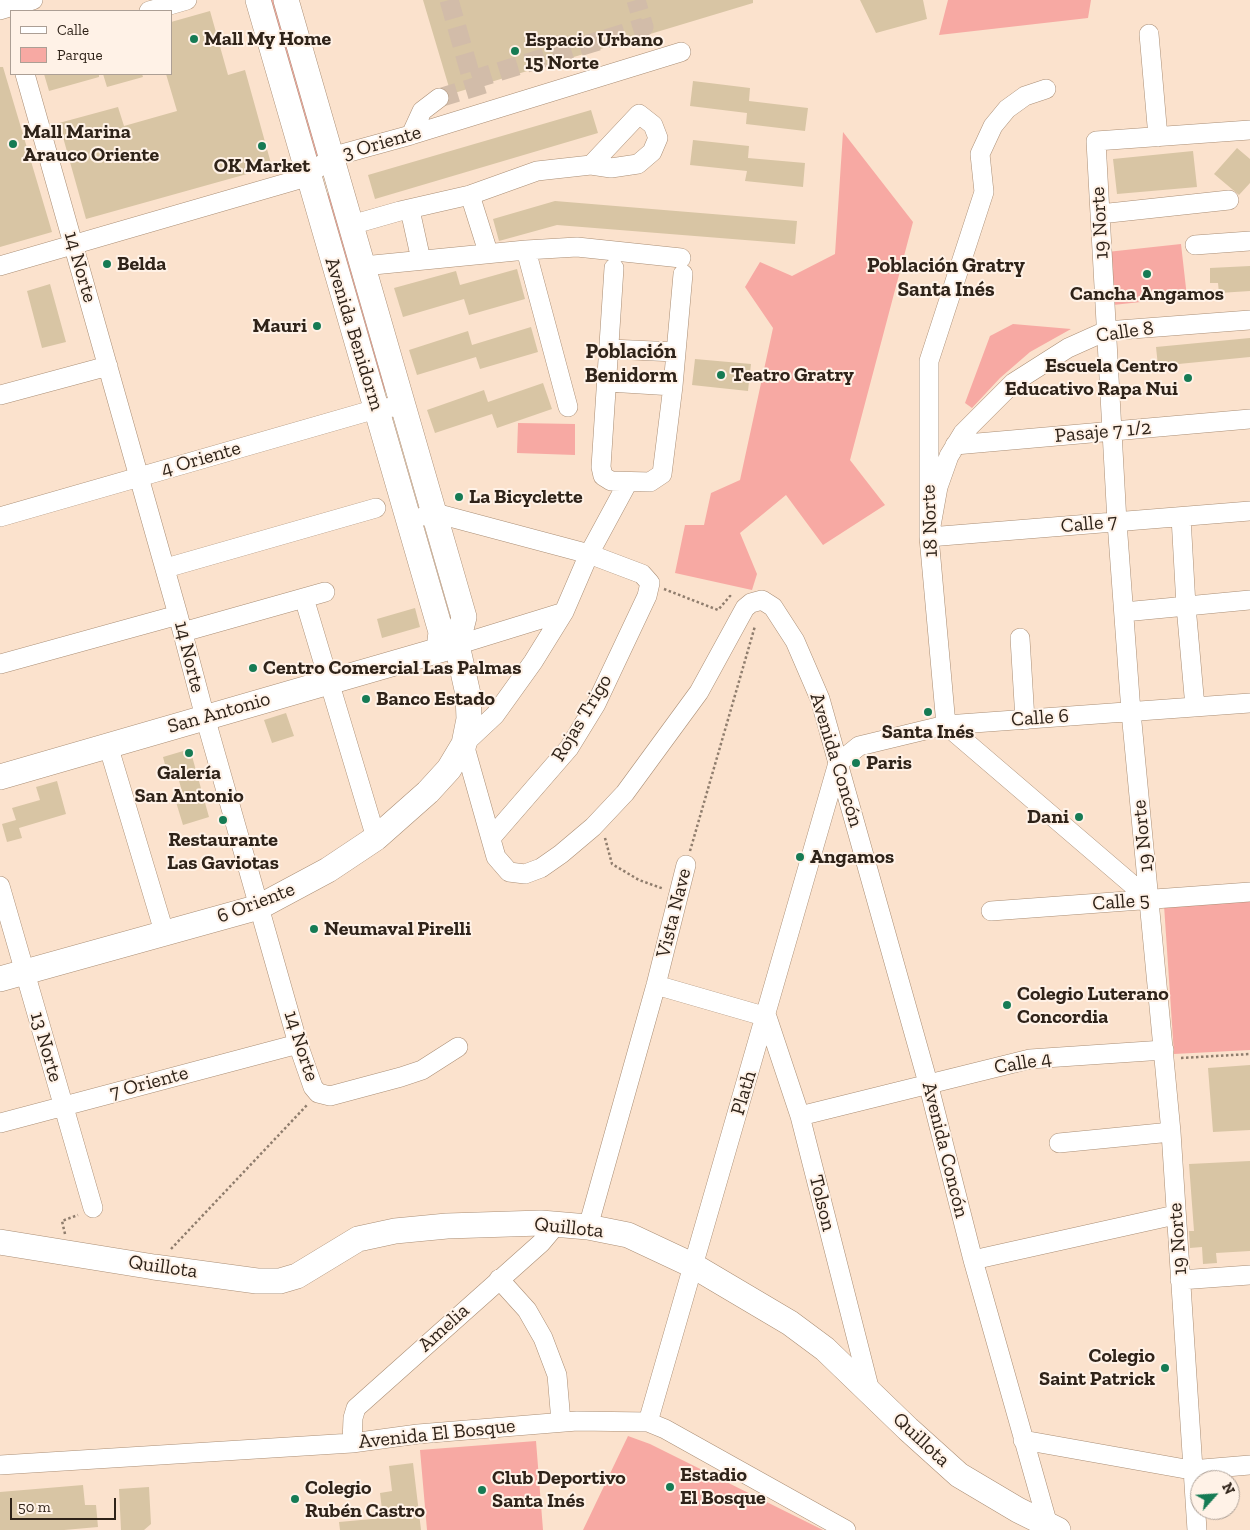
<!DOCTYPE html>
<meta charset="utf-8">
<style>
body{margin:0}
#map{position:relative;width:1250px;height:1530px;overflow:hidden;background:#fbe2cd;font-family:"Zilla Slab",serif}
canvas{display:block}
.legend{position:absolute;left:10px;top:10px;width:162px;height:65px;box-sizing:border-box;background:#fff2e7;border:1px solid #ac9f95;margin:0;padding:6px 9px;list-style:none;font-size:15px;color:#2f2319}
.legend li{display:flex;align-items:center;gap:10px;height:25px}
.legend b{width:25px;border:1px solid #ac9f95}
.north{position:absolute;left:1190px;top:1470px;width:50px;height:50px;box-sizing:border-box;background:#fff2e7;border:1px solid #ac9f95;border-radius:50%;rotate:64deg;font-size:14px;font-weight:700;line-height:20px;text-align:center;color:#2f2319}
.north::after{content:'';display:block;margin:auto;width:18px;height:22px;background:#167b54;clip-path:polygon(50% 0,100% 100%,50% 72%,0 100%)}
.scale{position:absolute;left:10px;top:1498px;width:106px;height:22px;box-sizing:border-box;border:2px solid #2f2319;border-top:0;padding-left:6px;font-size:15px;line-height:18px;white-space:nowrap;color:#2f2319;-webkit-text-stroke:4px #fff2e7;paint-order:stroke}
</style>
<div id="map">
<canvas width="1250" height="1530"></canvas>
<ul class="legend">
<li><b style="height:6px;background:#fff"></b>Calle</li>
<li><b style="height:14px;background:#f7a9a3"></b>Parque</li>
</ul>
<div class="north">N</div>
<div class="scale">50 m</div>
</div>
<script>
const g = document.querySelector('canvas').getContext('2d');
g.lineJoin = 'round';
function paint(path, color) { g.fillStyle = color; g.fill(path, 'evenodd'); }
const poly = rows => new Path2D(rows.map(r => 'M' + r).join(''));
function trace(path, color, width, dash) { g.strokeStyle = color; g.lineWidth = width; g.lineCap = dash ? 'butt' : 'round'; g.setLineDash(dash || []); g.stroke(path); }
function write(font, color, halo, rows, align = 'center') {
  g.font = font + ' "Zilla Slab",serif'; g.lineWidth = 4; g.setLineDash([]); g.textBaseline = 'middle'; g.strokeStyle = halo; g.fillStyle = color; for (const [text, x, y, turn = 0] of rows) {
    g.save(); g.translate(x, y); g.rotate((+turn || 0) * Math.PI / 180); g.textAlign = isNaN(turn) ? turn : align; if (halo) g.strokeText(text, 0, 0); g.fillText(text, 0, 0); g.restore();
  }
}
paint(poly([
 [266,0,278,0,320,155,310,158],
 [948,0,1091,0,1088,18,939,35],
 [843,132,913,222,850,460,885,505,823,545,786,495,740,533,757,574,752,590,675,573,685,525,704,525,711,493,740,480,773,328,745,287,760,262,792,276,835,254],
 [330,193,388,387,384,392,322,196],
 [1181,244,1187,297,1113,305,1107,252],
 [1013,324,1071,329,1030,352,1000,378,972,408,965,403,990,336],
 [518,423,575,424,575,455,517,453],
 [1250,899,1250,1050,1174,1054,1164,905],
 [628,1436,650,1444,823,1530,583,1530],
 [536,1441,543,1530,427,1530,420,1450]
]), '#f7a9a3');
paint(poly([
 [423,0,753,0,753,3,451,94],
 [860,0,923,0,927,19,876,33],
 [210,11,228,75,245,70,272,167,86,219,59,123,118,107,124,126,177,111,166,74,171,74,171,22],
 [0,67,3,67,52,232,0,247],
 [44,74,99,74,99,77,49,91],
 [103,74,142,74,143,77,107,87],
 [693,81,750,88,749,101,808,108,805,131,746,124,747,113,690,106],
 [591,110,598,133,375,199,368,175],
 [693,140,749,146,748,158,805,163,803,187,745,181,747,171,690,165],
 [1237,148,1250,159,1250,183,1239,195,1214,174],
 [1193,151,1197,187,1117,194,1113,159],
 [555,201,797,221,795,244,557,225,499,241,493,219],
 [1250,266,1250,291,1219,293,1218,283,1210,283,1210,268],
 [517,269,525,299,469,315,464,299,403,317,394,288,456,271,460,285],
 [50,284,66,342,42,348,27,291],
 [531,327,538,352,480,369,476,357,417,375,409,350,468,331,472,345],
 [1250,338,1250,357,1158,366,1156,347],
 [695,359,751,364,748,391,692,385],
 [543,383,552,409,497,428,492,414,435,433,427,410,484,390,488,402],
 [415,608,420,627,382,638,377,619],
 [286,713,294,736,272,743,264,720],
 [190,749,209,817,183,825,176,802,184,799,178,777,169,780,163,757],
 [57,781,66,814,19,828,22,838,7,842,2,824,16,820,12,808,40,800,36,787],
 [1250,1065,1250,1130,1213,1132,1208,1068],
 [1250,1161,1250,1251,1216,1253,1217,1263,1203,1264,1202,1247,1190,1248,1189,1231,1194,1231,1189,1164],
 [413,1463,421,1530,340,1530,339,1522,383,1518,380,1493,392,1491,389,1466],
 [83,1485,85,1505,96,1505,98,1527,64,1530,0,1530,0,1492],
 [149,1487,151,1524,144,1530,121,1530,119,1489]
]), '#d8c5a4');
trace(poly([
 [449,0,472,80,644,27,636,0],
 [439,98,488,83]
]), '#d2bca9', 19, [19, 9]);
const minor = poly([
 [0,10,33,0],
 [149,11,187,0],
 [1149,34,1158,137],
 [25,74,178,615,205,717,298,1044,313,1087,318,1093,330,1096,401,1077,422,1070,458,1047],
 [1046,89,1025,96,1007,109,993,126,980,154,984,192,929,361,929,537,946,725,1149,899],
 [411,135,422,111,439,98],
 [470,195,488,252],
 [410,210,421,260],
 [1100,214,1229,200],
 [351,225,400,211,470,195,537,171,591,165,611,168,638,164,652,152,658,138,653,125,639,114,591,165],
 [1195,245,1250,241],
 [526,250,577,247,681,258],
 [0,266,307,177,331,157,411,135,681,52],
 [363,266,526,250,568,407],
 [614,268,601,467,603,476,611,481,650,482,662,474,673,386,683,274],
 [1250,320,1106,331,1068,348,1013,383,963,433,949,456,938,487,929,537,1250,511],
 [610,349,676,352],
 [608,382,673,386],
 [0,395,108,366],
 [955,445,1250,419],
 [628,482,589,554,564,612,533,662,495,715,464,744,496,857,509,872,525,874,541,868,561,854,593,827,625,793,699,692,745,608,751,603,762,600,773,607,795,641,820,699,928,1083,973,1260,1048,1525],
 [424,516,435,513,589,554,642,574,650,583,647,596,596,704,569,748,491,838],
 [0,517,376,409,403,406],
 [1181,517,1186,606,1195,707],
 [166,568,376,508],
 [304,598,376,838],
 [1124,612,1250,600],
 [183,632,325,592],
 [1020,638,1025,720],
 [457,645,564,612],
 [0,664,178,615],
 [108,745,165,935],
 [0,886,93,1208],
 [991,911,1250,892],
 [656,985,767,1017,800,1116,870,1391],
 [800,1116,1030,1059,1164,1050],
 [0,1123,298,1044],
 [1059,1143,1171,1132],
 [588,1227,656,985,686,865],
 [973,1260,1175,1215],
 [499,1279,527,1310,543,1338,557,1375,561,1422],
 [1180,1280,1250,1275],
 [648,1422,838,763,859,746,946,725,1250,703],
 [1023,1440,1191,1470,1250,1465],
 [352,1443,353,1418,356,1408,541,1243,557,1224],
 [0,1465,352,1443,418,1434,577,1421,648,1422,665,1429,846,1530],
 [1197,1530,1171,1132,1131,712,1117,522,1096,141,1250,130]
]);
const major = poly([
 [258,0,441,632,439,650],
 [286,0,464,617,457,645],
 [0,777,457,645,468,694,469,719,464,744,449,769,428,792,376,838,328,870,259,907,0,979],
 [0,1242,154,1267,257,1281,280,1281,297,1276,358,1239,395,1231,447,1226,541,1223,588,1227,628,1235,692,1265,790,1323,825,1349,908,1429,959,1475,1018,1510,1058,1530]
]);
trace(minor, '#aa8e75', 20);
trace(major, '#aa8e75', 26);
trace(poly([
 [664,589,718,610,730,596,732,598],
 [605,838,612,864,639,880,664,889],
 [690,851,755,626],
 [1181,1058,1250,1054],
 [65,1234,62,1221,78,1215],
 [171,1249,308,1104]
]), '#8f7d6d', 2.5, [2.5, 2.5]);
trace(minor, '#fff', 19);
trace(major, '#fff', 25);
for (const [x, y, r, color] of [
 [194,39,5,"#167b54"],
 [515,51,5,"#167b54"],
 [13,144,5,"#167b54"],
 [262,146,5,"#167b54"],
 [107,264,5,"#167b54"],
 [1147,274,5,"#167b54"],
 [317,326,5,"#167b54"],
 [721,375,5,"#167b54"],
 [1188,378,5,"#167b54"],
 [459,497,5,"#167b54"],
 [253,668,5,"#167b54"],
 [366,699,5,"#167b54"],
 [928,712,5,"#167b54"],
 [189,753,5,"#167b54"],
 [856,763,5,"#167b54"],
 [1079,817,5,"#167b54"],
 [223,820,5,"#167b54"],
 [800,857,5,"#167b54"],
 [314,929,5,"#167b54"],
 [1007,1005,5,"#167b54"],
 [1165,1368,5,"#167b54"],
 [670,1487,5,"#167b54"],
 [482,1490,5,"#167b54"],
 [295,1499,5,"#167b54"]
]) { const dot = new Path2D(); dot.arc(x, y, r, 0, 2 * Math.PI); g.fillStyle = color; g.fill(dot); trace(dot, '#fff2e7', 2); }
write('bold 20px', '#2f2319', '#fff2e7', [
 ["Mall My Home",204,39],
 ["Espacio Urbano",525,40],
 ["15 Norte",525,63],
 ["Mall Marina",23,132],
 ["Arauco Oriente",23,155],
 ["OK Market",262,166,"center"],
 ["Belda",117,264],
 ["Cancha Angamos",1147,294,"center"],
 ["Mauri",307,326,"right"],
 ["Escuela Centro",1178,366,"right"],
 ["Educativo Rapa Nui",1178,389,"right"],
 ["Teatro Gratry",731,375],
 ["La Bicyclette",469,497],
 ["Centro Comercial Las Palmas",263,668],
 ["Banco Estado",376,699],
 ["Santa Inés",928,732,"center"],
 ["Paris",866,763],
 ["Galería",189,773,"center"],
 ["San Antonio",189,796,"center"],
 ["Dani",1069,817,"right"],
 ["Restaurante",223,840,"center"],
 ["Las Gaviotas",223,863,"center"],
 ["Angamos",810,857],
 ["Neumaval Pirelli",324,929],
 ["Colegio Luterano",1017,994],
 ["Concordia",1017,1017],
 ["Colegio",1155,1356,"right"],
 ["Saint Patrick",1155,1379,"right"],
 ["Estadio",680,1475],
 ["El Bosque",680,1498],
 ["Club Deportivo",492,1478],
 ["Santa Inés",492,1501],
 ["Colegio",305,1488],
 ["Rubén Castro",305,1511]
], 'left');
write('20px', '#2f2319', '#fff2e7', [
 ["3 Oriente",382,143,-16],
 ["19 Norte",1100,223,-93],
 ["14 Norte",80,267,74],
 ["Calle 8",1125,332,-8],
 ["Avenida Benidorm",354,334,73],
 ["Pasaje 7 1/2",1103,432,-5],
 ["4 Oriente",201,459,-16],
 ["18 Norte",930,521,-92],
 ["Calle 7",1089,524,-5],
 ["14 Norte",189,657,76],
 ["San Antonio",219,713,-16],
 ["Rojas Trigo",582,718,-59],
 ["Calle 6",1040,718,-4],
 ["Avenida Concón",836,760,73],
 ["19 Norte",1143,836,-96],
 ["Calle 5",1121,902,-4],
 ["6 Oriente",256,903,-21],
 ["Vista Nave",674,913,-76],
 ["14 Norte",301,1046,72],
 ["13 Norte",46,1047,74],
 ["Calle 4",1023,1063,-9],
 ["7 Oriente",149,1083,-15],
 ["Plath",744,1093,-73],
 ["Avenida Concón",945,1150,76],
 ["Tolson",822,1203,76],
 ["Quillota",569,1228,6],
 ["19 Norte",1178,1239,-94],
 ["Quillota",163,1267,8],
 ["Amelia",444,1328,-42],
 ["Avenida El Bosque",437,1434,-6],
 ["Quillota",921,1440,43]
]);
write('bold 21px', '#2f2319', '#fff2e7', [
 ["Población Gratry",946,266],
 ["Santa Inés",946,290],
 ["Población",631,352],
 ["Benidorm",631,376]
]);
</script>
